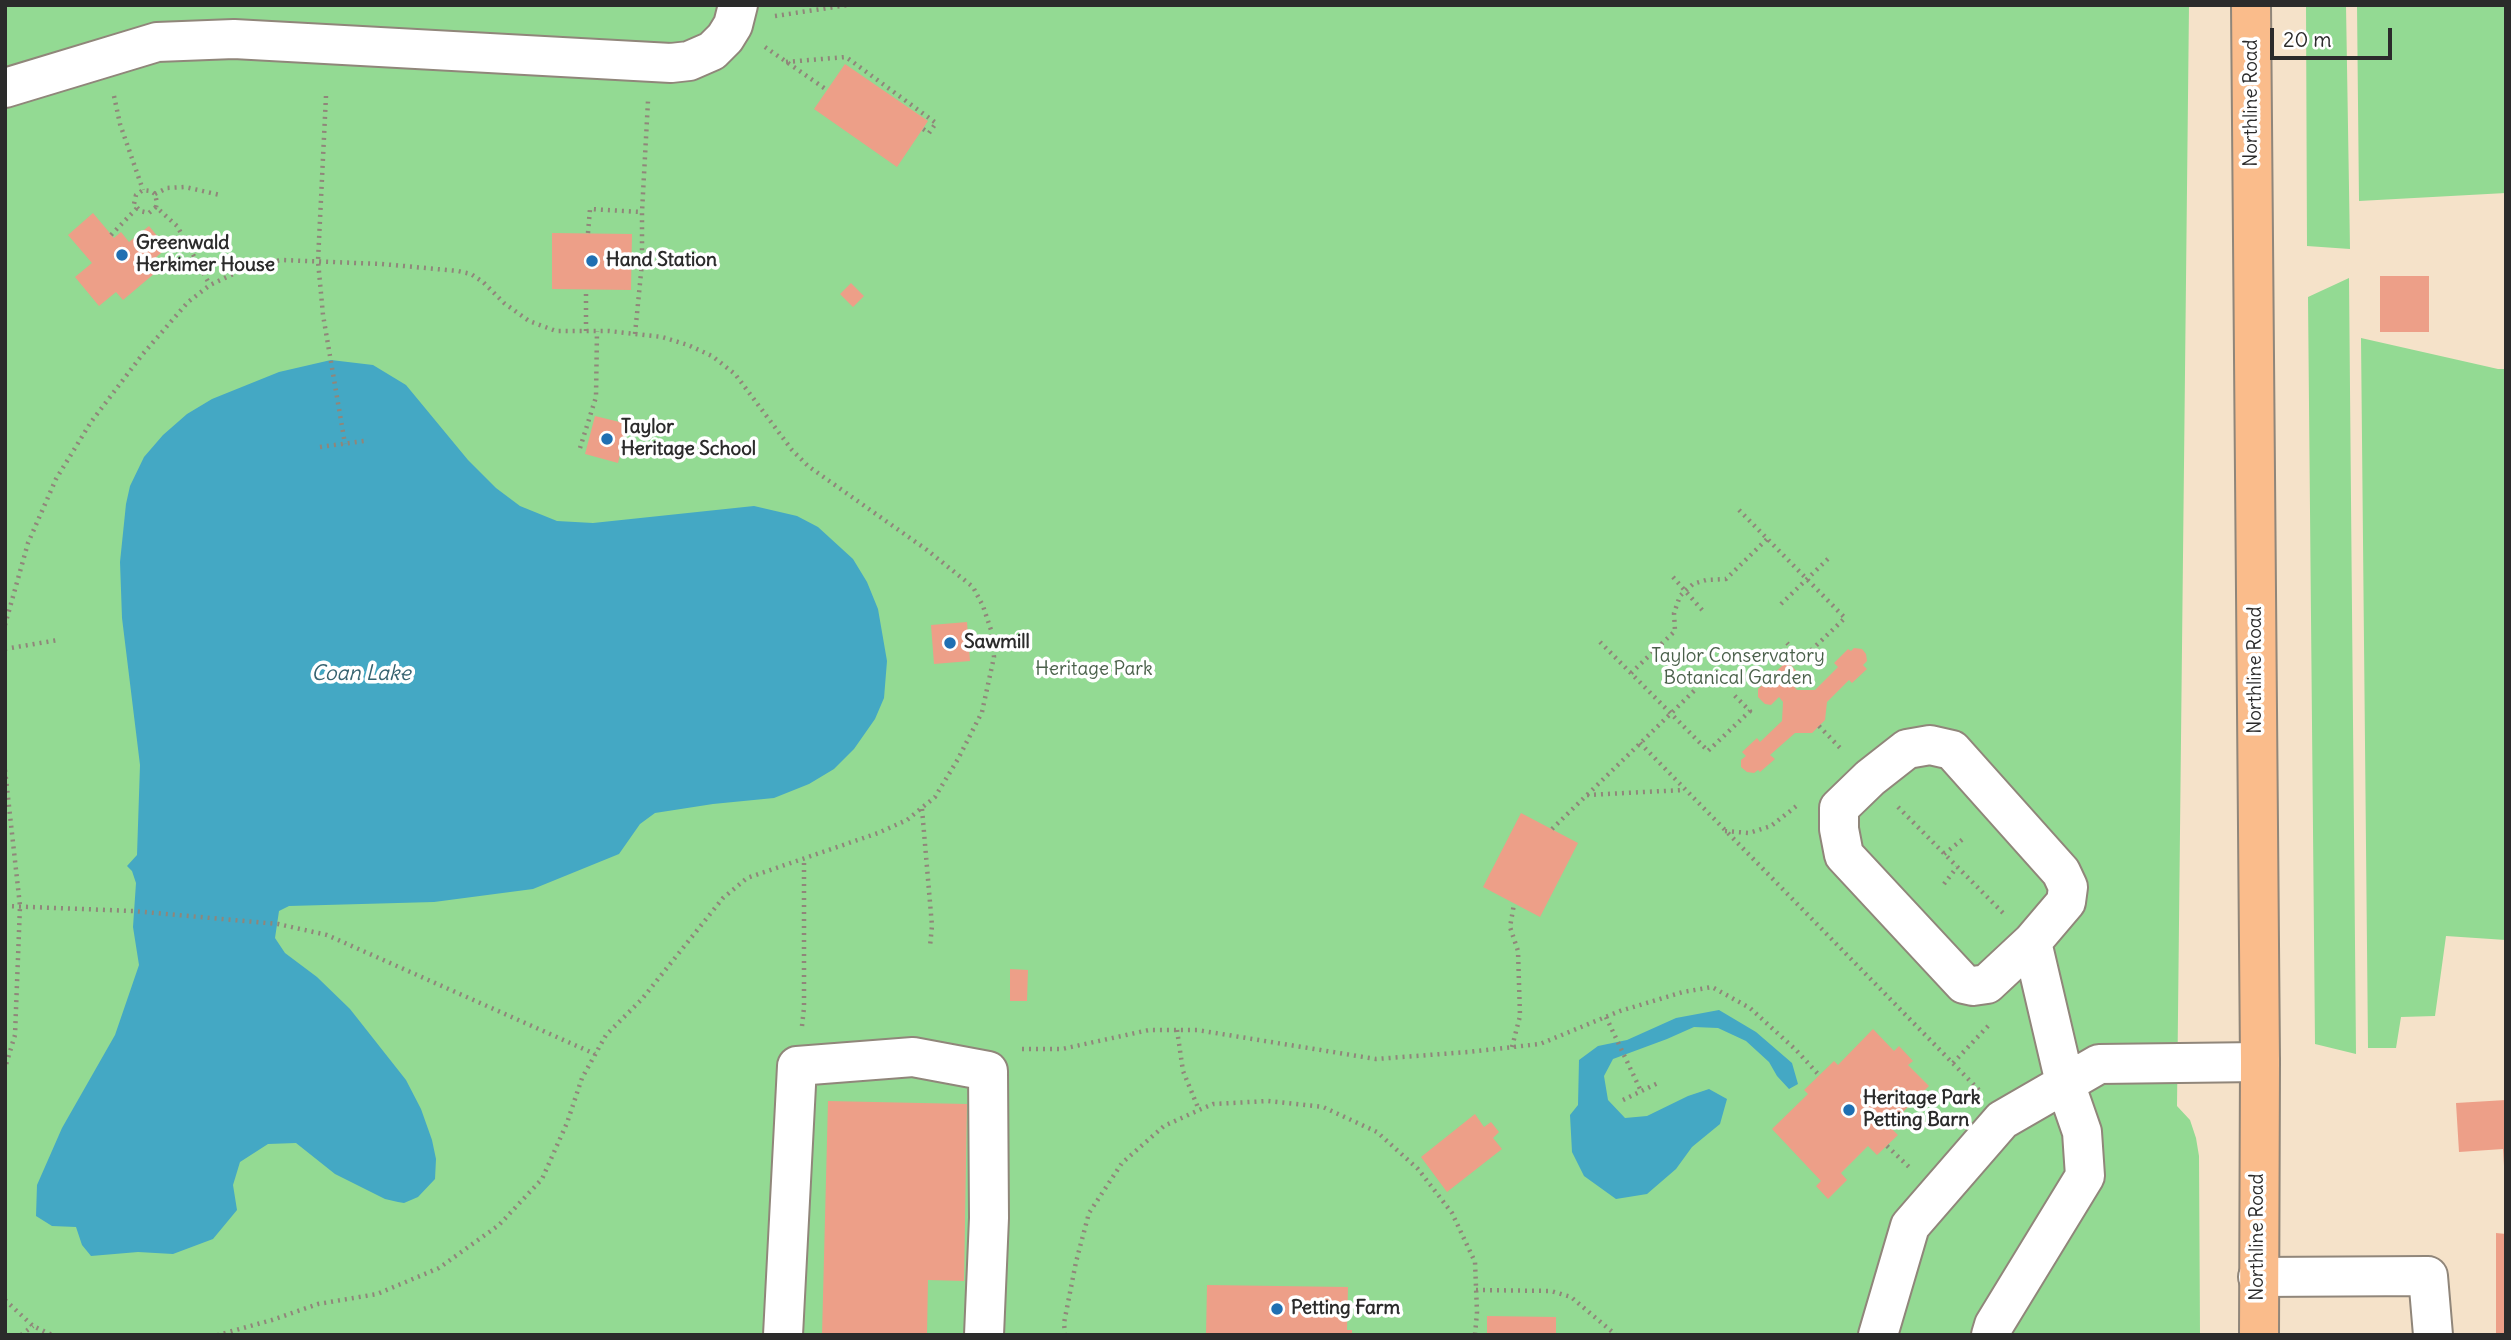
<!DOCTYPE html>
<style>
body{margin:0}
#map{position:relative;width:2511px;height:1340px;overflow:hidden;background:#f5e2c9;font-family:Delius,sans-serif}
canvas{display:block}
.frame{position:absolute;inset:0;border:7px solid #2b2b2b;pointer-events:none}
.scale{position:absolute;left:2270px;top:28px;width:122px;height:32px;box-sizing:border-box;border:4px solid #2b2b2b;border-top:0;padding-left:9px;font-size:21px;line-height:24px;white-space:nowrap;color:#2b2b2b;-webkit-text-stroke:5px #fff;paint-order:stroke}
</style>
<div id="map">
<canvas width="2511" height="1340"></canvas>
<div class="frame"></div>
<div class="scale">20 m</div>
</div>
<script>
const g = document.querySelector('canvas').getContext('2d');
g.lineJoin = 'round';
function paint(path, color) { g.fillStyle = color; g.fill(path, 'evenodd'); }
const poly = rows => new Path2D(rows.map(r => 'M' + r).join(''));
function trace(path, color, width, dash) { g.strokeStyle = color; g.lineWidth = width; g.lineCap = dash ? 'butt' : 'round'; g.setLineDash(dash || []); g.stroke(path); }
function write(font, color, halo, rows, align = 'center') {
  g.font = font + ' Delius,sans-serif'; g.lineWidth = 7; g.setLineDash([]); g.textBaseline = 'middle'; g.strokeStyle = halo; g.fillStyle = color; for (const [text, x, y, turn = 0] of rows) {
    g.save(); g.translate(x, y); g.rotate((+turn || 0) * Math.PI / 180); g.textAlign = isNaN(turn) ? turn : align; if (halo) g.strokeText(text, 0, 0); g.fillText(text, 0, 0); g.restore();
  }
}
paint(poly([
 [5,5,2189,5,2177,1106,2190,1120,2196,1138,2199,1156,2200,1335,5,1335],
 [2306,5,2346,5,2350,249,2307,246],
 [2357,5,2506,5,2506,193,2359,201],
 [2349,278,2356,1054,2315,1044,2308,297],
 [2361,338,2498,369,2506,369,2506,940,2446,936,2435,1016,2401,1017,2396,1048,2368,1048]
]), '#93da93');
paint(poly([
 [331,360,373,365,406,385,468,460,496,488,520,506,557,521,593,523,754,506,797,516,818,527,853,559,867,582,878,609,887,661,884,698,875,719,854,749,834,769,809,784,774,798,713,804,655,813,640,824,619,854,533,889,434,902,289,906,279,911,275,938,285,953,317,977,350,1009,406,1080,421,1109,432,1140,436,1159,435,1179,418,1197,404,1203,398,1202,385,1199,335,1174,296,1143,268,1144,240,1162,233,1185,237,1210,213,1239,173,1254,138,1252,91,1256,82,1245,76,1227,52,1226,36,1216,37,1185,62,1128,115,1035,139,965,133,927,136,883,132,871,127,866,137,855,140,765,122,618,120,562,126,504,130,486,144,457,163,435,187,414,212,399,279,372],
 [1719,1010,1756,1032,1792,1063,1798,1084,1789,1089,1777,1076,1769,1062,1746,1041,1718,1028,1694,1027,1667,1039,1613,1059,1604,1076,1608,1100,1625,1118,1647,1116,1688,1096,1709,1089,1727,1099,1720,1124,1692,1147,1676,1169,1647,1194,1616,1199,1584,1176,1572,1152,1570,1115,1578,1105,1579,1060,1598,1046,1627,1040,1676,1018]
]), '#44a8c4');
paint(poly([
 [845,64,928,121,897,167,814,109],
 [93,213,114,238,121,232,129,242,149,226,167,248,148,264,155,273,123,300,116,292,99,306,75,277,92,263,68,235],
 [552,233,632,234,631,290,552,289],
 [2380,276,2429,276,2429,332,2380,332],
 [851,283,864,296,853,307,840,294],
 [595,416,628,424,618,463,585,454],
 [967,622,970,661,934,664,931,625],
 [1854,648,1862,649,1866,654,1867,661,1863,665,1867,669,1852,683,1849,680,1827,702,1825,720,1812,733,1795,733,1770,755,1775,759,1760,772,1758,770,1754,773,1747,772,1741,767,1741,760,1746,756,1742,752,1757,738,1760,742,1782,721,1783,702,1779,697,1771,705,1765,704,1758,697,1758,689,1784,664,1791,665,1797,672,1797,680,1792,684,1797,690,1815,690,1838,667,1834,663,1848,649,1851,651],
 [1521,813,1578,843,1540,917,1483,887],
 [1010,969,1028,970,1027,1001,1010,1001],
 [1873,1029,1894,1051,1899,1046,1913,1061,1908,1065,1929,1086,1889,1126,1898,1135,1877,1155,1868,1146,1841,1173,1847,1180,1828,1199,1816,1186,1821,1181,1772,1129,1808,1094,1804,1090,1834,1061,1838,1065],
 [2506,1100,2506,1166,2504,1166,2503,1149,2459,1152,2456,1103],
 [828,1101,967,1104,964,1281,928,1280,927,1335,822,1335],
 [1475,1114,1484,1127,1491,1122,1499,1132,1493,1138,1502,1149,1447,1192,1421,1157],
 [2496,1233,2506,1234,2506,1335,2496,1335],
 [1207,1285,1348,1287,1347,1330,1352,1330,1352,1335,1206,1335],
 [1487,1316,1556,1317,1556,1335,1487,1335]
]), '#ed9f88');
const minor = poly([
 [5,88,157,42,234,39,671,63,689,61,712,51,725,38,733,25,738,5],
 [1930,745,1952,750,2061,872,2068,887,2066,902,2032,942,1987,984,1973,986,1964,984,1844,855,1839,829,1839,808,1870,778,1907,749,1930,745],
 [2258,1277,2428,1276,2433,1335],
 [783,1335,797,1066,913,1057,988,1071,989,1218,984,1335],
 [1878,1335,1910,1226,2002,1120,2099,1064,2260,1062],
 [1991,1335,1994,1325,2085,1176,2082,1132,2065,1083,2032,942]
]);
const major = poly([
 [2251,5,2260,1062,2259,1335]
]);
trace(minor, '#90867a', 42);
trace(major, '#90867a', 42);
trace(poly([
 [775,16,848,5],
 [765,47,827,90],
 [786,62,846,57,936,123,929,133,923,129],
 [114,96,120,124,143,190],
 [326,96,318,261,323,315,345,444],
 [155,194,167,188,185,187,220,195],
 [156,207,149,213,140,211,134,204,136,195,143,190,151,191,155,194,157,203,156,207,177,226,210,285],
 [588,233,590,209,641,212],
 [111,235,137,208],
 [586,331,586,290],
 [635,334,642,263,642,212,648,101],
 [320,447,364,441],
 [580,448,596,397,597,331],
 [1739,510,1845,618,1802,659,1787,643],
 [1673,577,1703,611],
 [1781,604,1831,556],
 [5,625,28,543,56,479,91,422,142,355,188,302,210,285,244,269,262,263,282,260,382,264,458,271,471,274,483,282,504,303,529,321,556,331,609,331,662,337,688,345,712,356,735,374,792,450,808,466,927,550,973,587,983,606,991,630,994,657,982,712,958,759,935,797,907,820,878,833,747,878,723,898,642,999,606,1035,582,1078,567,1123,542,1179,499,1225,439,1268,377,1294,318,1304,272,1320,218,1335],
 [1600,642,1708,751,1750,711,1734,695],
 [5,649,58,640],
 [1631,673,1675,631,1674,613,1680,596,1685,591,1693,584,1706,580,1726,579,1767,539],
 [1819,726,1843,751],
 [1640,743,1979,1090],
 [5,770,20,906,15,1035,5,1068],
 [1587,795,1683,790],
 [1898,807,2005,915],
 [922,809,932,926,930,946],
 [1552,829,1696,689],
 [1725,831,1749,833,1771,826,1799,804],
 [1944,854,1963,839],
 [1944,884,1957,867],
 [5,906,133,911,278,924,327,935,595,1054],
 [1606,1017,1641,1091],
 [802,1026,804,1008,804,858],
 [1177,1030,1183,1071,1199,1110],
 [1512,1047,1520,1016,1518,951,1510,927,1514,904],
 [1022,1049,1062,1049,1149,1030,1197,1030,1376,1059,1468,1052,1540,1044,1620,1011,1683,992,1712,987,1750,1008,1796,1050,1819,1075],
 [1953,1063,1989,1025],
 [1623,1100,1660,1082],
 [1887,1146,1909,1167],
 [1476,1290,1551,1291,1571,1297,1616,1335],
 [5,1300,33,1326,52,1335],
 [21,1335,33,1326],
 [1065,1335,1064,1323,1076,1262,1089,1213,1122,1163,1164,1126,1199,1110,1213,1104,1268,1101,1323,1107,1377,1132,1418,1169,1452,1213,1475,1262,1477,1312,1475,1335]
]), '#90867a', 4.5, [2, 5]);
trace(minor, '#fff', 38);
trace(major, '#fabc8b', 38);
for (const [x, y, r, color] of [
 [122,255,7,"#1f6fb2"],
 [592,261,7,"#1f6fb2"],
 [607,439,7,"#1f6fb2"],
 [950,643,7,"#1f6fb2"],
 [1849,1110,7,"#1f6fb2"],
 [1277,1309,7,"#1f6fb2"]
]) { const dot = new Path2D(); dot.arc(x, y, r, 0, 2 * Math.PI); g.fillStyle = color; g.fill(dot); trace(dot, '#fff', 2.5); }
write('19px', '#2b2b2b', '#fff', [
 ["Northline Road",2252,103,-90],
 ["Northline Road",2256,670,-90],
 ["Northline Road",2258,1237,-90]
]);
write('bold 19px', '#2b2b2b', '#fff', [
 ["Greenwald",136,244],
 ["Herkimer House",136,266],
 ["Hand Station",606,261],
 ["Taylor",621,428],
 ["Heritage School",621,450],
 ["Sawmill",964,643],
 ["Heritage Park",1863,1099],
 ["Petting Barn",1863,1121],
 ["Petting Farm",1291,1309]
], 'left');
write('19px', '#4a604a', '#fff', [
 ["Taylor Conservatory",1738,657],
 ["Botanical Garden",1738,679],
 ["Heritage Park",1094,670]
]);
write('italic 21px', '#366370', '#fff', [
 ["Coan Lake",361,674]
]);
</script>
